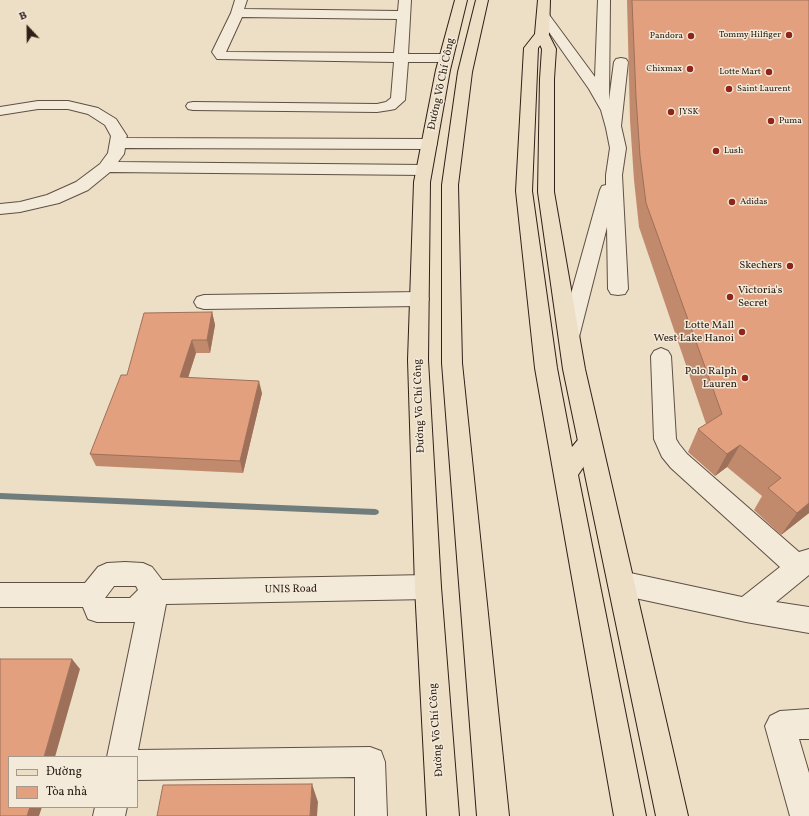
<!DOCTYPE html>
<meta charset="utf-8">
<style>
body{margin:0}
#map{position:relative;width:809px;height:816px;overflow:hidden;background:#eddec6;font-family:Vollkorn,serif}
canvas{display:block}
.legend{position:absolute;left:8px;top:756px;width:130px;height:52px;box-sizing:border-box;background:#f3eada;border:1px solid #a4998c;margin:0;padding:5px 7px;list-style:none;font-size:12px;color:#2e2017}
.legend li{display:flex;align-items:center;gap:8px;height:20px}
.legend b{width:20px;border:1px solid #a4998c}
.north{position:absolute;left:8px;top:8px;width:40px;height:40px;-webkit-text-stroke:3px #f3eada;paint-order:stroke;rotate:338deg;font-size:11px;font-weight:700;line-height:16px;text-align:center;color:#2e2017}
.north::after{content:'';display:block;margin:auto;width:14px;height:18px;background:#2e2017;clip-path:polygon(50% 0,100% 100%,50% 72%,0 100%)}
</style>
<div id="map">
<canvas width="809" height="816"></canvas>
<ul class="legend">
<li><b style="height:5px;background:#eddec6"></b>Đường</li>
<li><b style="height:11px;background:#e2a07f"></b>Tòa nhà</li>
</ul>
<div class="north">B</div>
</div>
<script>
const g = document.querySelector('canvas').getContext('2d');
g.lineJoin = 'round';
const poly = rows => new Path2D(rows.map(r => 'M' + r).join(''));
function paint(path, color) { g.fillStyle = color; g.fill(path, 'evenodd'); }
function trace(path, color, width, dash) { g.strokeStyle = color; g.lineWidth = width; g.lineCap = dash ? 'butt' : 'round'; g.setLineDash(dash || []); g.stroke(path); }
function write(font, color, halo, rows, align = 'center') {
  g.font = font + ' Vollkorn,serif'; g.lineWidth = 3; g.setLineDash([]); g.textBaseline = 'middle'; g.strokeStyle = halo; g.fillStyle = color; for (const [text, x, y, turn = 0] of rows) {
    g.save(); g.translate(x, y); g.rotate((+turn || 0) * Math.PI / 180); g.textAlign = isNaN(turn) ? turn : align; if (halo) g.strokeText(text, 0, 0); g.fillText(text, 0, 0); g.restore();
  }
}
paint(poly([
 [0,493,375,509,378,510,379,512,378,514,375,515,0,499,0,493]
]), '#717c7c');
const minor = poly([
 [235,0,247,0,244,9,398,11,399,0,411,0,408,54,446,54,451,55,453,58,451,61,446,62,408,62,405,100,395,109,390,110,377,112,193,110,188,109,186,106,188,103,193,102,377,104,386,102,391,98,394,62,217,59,212,52,231,13,235,0],
 [242,17,397,19,394,53,226,52,242,17],
 [598,0,610,0,609,100,614,62,616,59,621,58,626,59,628,62,621,126,626,148,622,175,628,289,625,294,618,295,611,294,608,289,607,227,579,337,576,342,569,344,562,342,559,337,600,190,602,186,606,185,606,175,610,148,606,128,601,110,589,89,537,15,539,12,543,11,547,12,595,77,598,0],
 [38,101,68,101,98,108,116,119,127,136,126,138,429,139,435,141,437,144,435,147,429,149,125,148,124,154,118,162,424,165,430,167,432,170,430,173,424,175,110,172,88,190,59,203,20,212,0,214,0,204,20,202,47,195,76,182,100,164,108,153,111,136,105,125,88,114,68,109,38,109,0,115,0,107,38,101],
 [419,292,426,294,429,299,426,304,419,306,204,309,197,307,194,302,197,297,204,295,419,292],
 [661,348,668,351,671,356,676,439,679,444,687,454,799,552,809,549,809,575,776,602,809,607,809,633,746,622,621,595,612,591,608,583,612,575,621,571,742,597,780,567,671,468,662,457,654,439,651,356,654,351,661,348],
 [125,562,143,563,152,567,162,580,428,575,437,579,441,587,437,595,428,599,166,604,138,750,370,747,381,751,385,762,387,816,355,816,355,777,137,780,137,757,107,757,135,622,97,622,88,619,83,607,0,607,0,583,85,583,98,567,107,563,125,562],
 [114,586,136,586,138,590,130,598,105,598,114,586],
 [809,709,809,739,799,739,809,773,809,816,790,816,765,726,770,716,780,711,809,709],
 [95,807,127,807,125,816,93,816,95,807]
]);
const major = poly([
 [455,0,467,0,450,70,430,182,428,360,441,587,459,816,427,816,415,587,408,360,414,182,436,70,455,0],
 [542,30,547,31,556,49,554,79,554,192,585,369,688,816,656,816,563,369,538,192,540,79,542,49,535,34,537,31,542,30]
]);
const highway = poly([
 [476,0,488,0,472,72,458,185,462,363,509,816,477,816,442,363,442,185,458,72,476,0],
 [538,0,550,0,549,34,538,48,532,191,557,368,572,447,582,435,590,432,598,435,601,441,578,475,646,816,614,816,535,368,516,191,524,48,535,34,538,0]
]);
trace(minor, '#5e5043', 2);
trace(major, '#2e2017', 2);
trace(highway, '#2e2017', 2);
paint(minor, '#f3eada');
paint(major, '#eddec6');
paint(highway, '#eddec6');
paint(poly([
 [627,0,809,0,809,513,781,535,754,510,762,496,727,467,715,476,688,452,698,429,706,424,639,227,634,180,630,120],
 [212,312,215,325,210,353,196,353,188,378,262,393,243,473,96,466,90,454,127,375]
]), '#c28a6d');
paint(poly([
 [212,312,215,325,210,353,207,340],
 [192,340,196,353,184,390,180,377],
 [259,381,262,393,243,473,240,461],
 [740,445,727,467,715,476,727,454],
 [809,503,809,513,781,535,797,513],
 [72,659,80,669,55,757,44,757],
 [312,784,318,802,317,816,310,816],
 [30,807,42,807,39,816,27,816]
]), '#9e7059');
const building = poly([
 [632,0,809,0,809,503,797,513,768,488,781,478,740,445,727,454,698,429,722,414,646,203,640,156,636,97,632,0],
 [212,312,207,340,192,340,180,377,259,381,240,461,90,454,121,375,127,375,144,313,212,312],
 [0,659,72,659,44,757,9,757,9,807,30,807,27,816,0,816,0,659],
 [312,784,310,816,157,816,163,785,312,784]
]);
paint(building, '#e2a07f');
trace(building, '#9e7059', 1);
for (const [x, y, r, color] of [
 [789,35,4,"#8f2418"],
 [691,36,4,"#8f2418"],
 [690,69,4,"#8f2418"],
 [769,72,4,"#8f2418"],
 [729,89,4,"#8f2418"],
 [671,112,4,"#8f2418"],
 [771,121,4,"#8f2418"],
 [716,151,4,"#8f2418"],
 [732,202,4,"#8f2418"],
 [790,266,4,"#8f2418"],
 [730,297,4,"#8f2418"],
 [742,332,4,"#8f2418"],
 [745,378,4,"#8f2418"]
]) { const dot = new Path2D(); dot.arc(x, y, r, 0, 2 * Math.PI); g.fillStyle = color; g.fill(dot); trace(dot, '#f3eada', 1.5); }
write('9px', '#2e2017', '#f3eada', [
 ["Tommy Hilfiger",781,35,"right"],
 ["Pandora",683,36,"right"],
 ["Chixmax",682,69,"right"],
 ["Lotte Mart",761,72,"right"],
 ["Saint Laurent",737,89],
 ["JYSK",679,112],
 ["Puma",779,121],
 ["Lush",724,151],
 ["Adidas",740,202]
], 'left');
write('11px', '#2e2017', '#f3eada', [
 ["Đường Võ Chí Công",442,84,-78],
 ["Đường Võ Chí Công",420,406,-92],
 ["UNIS Road",291,590,-1],
 ["Đường Võ Chí Công",437,730,-94]
]);
write('11px', '#2e2017', '#f3eada', [
 ["Skechers",782,266],
 ["Victoria's",738,291,"left"],
 ["Secret",738,304,"left"],
 ["Lotte Mall",734,326],
 ["West Lake Hanoi",734,339],
 ["Polo Ralph",737,372],
 ["Lauren",737,385]
], 'right');
</script>
